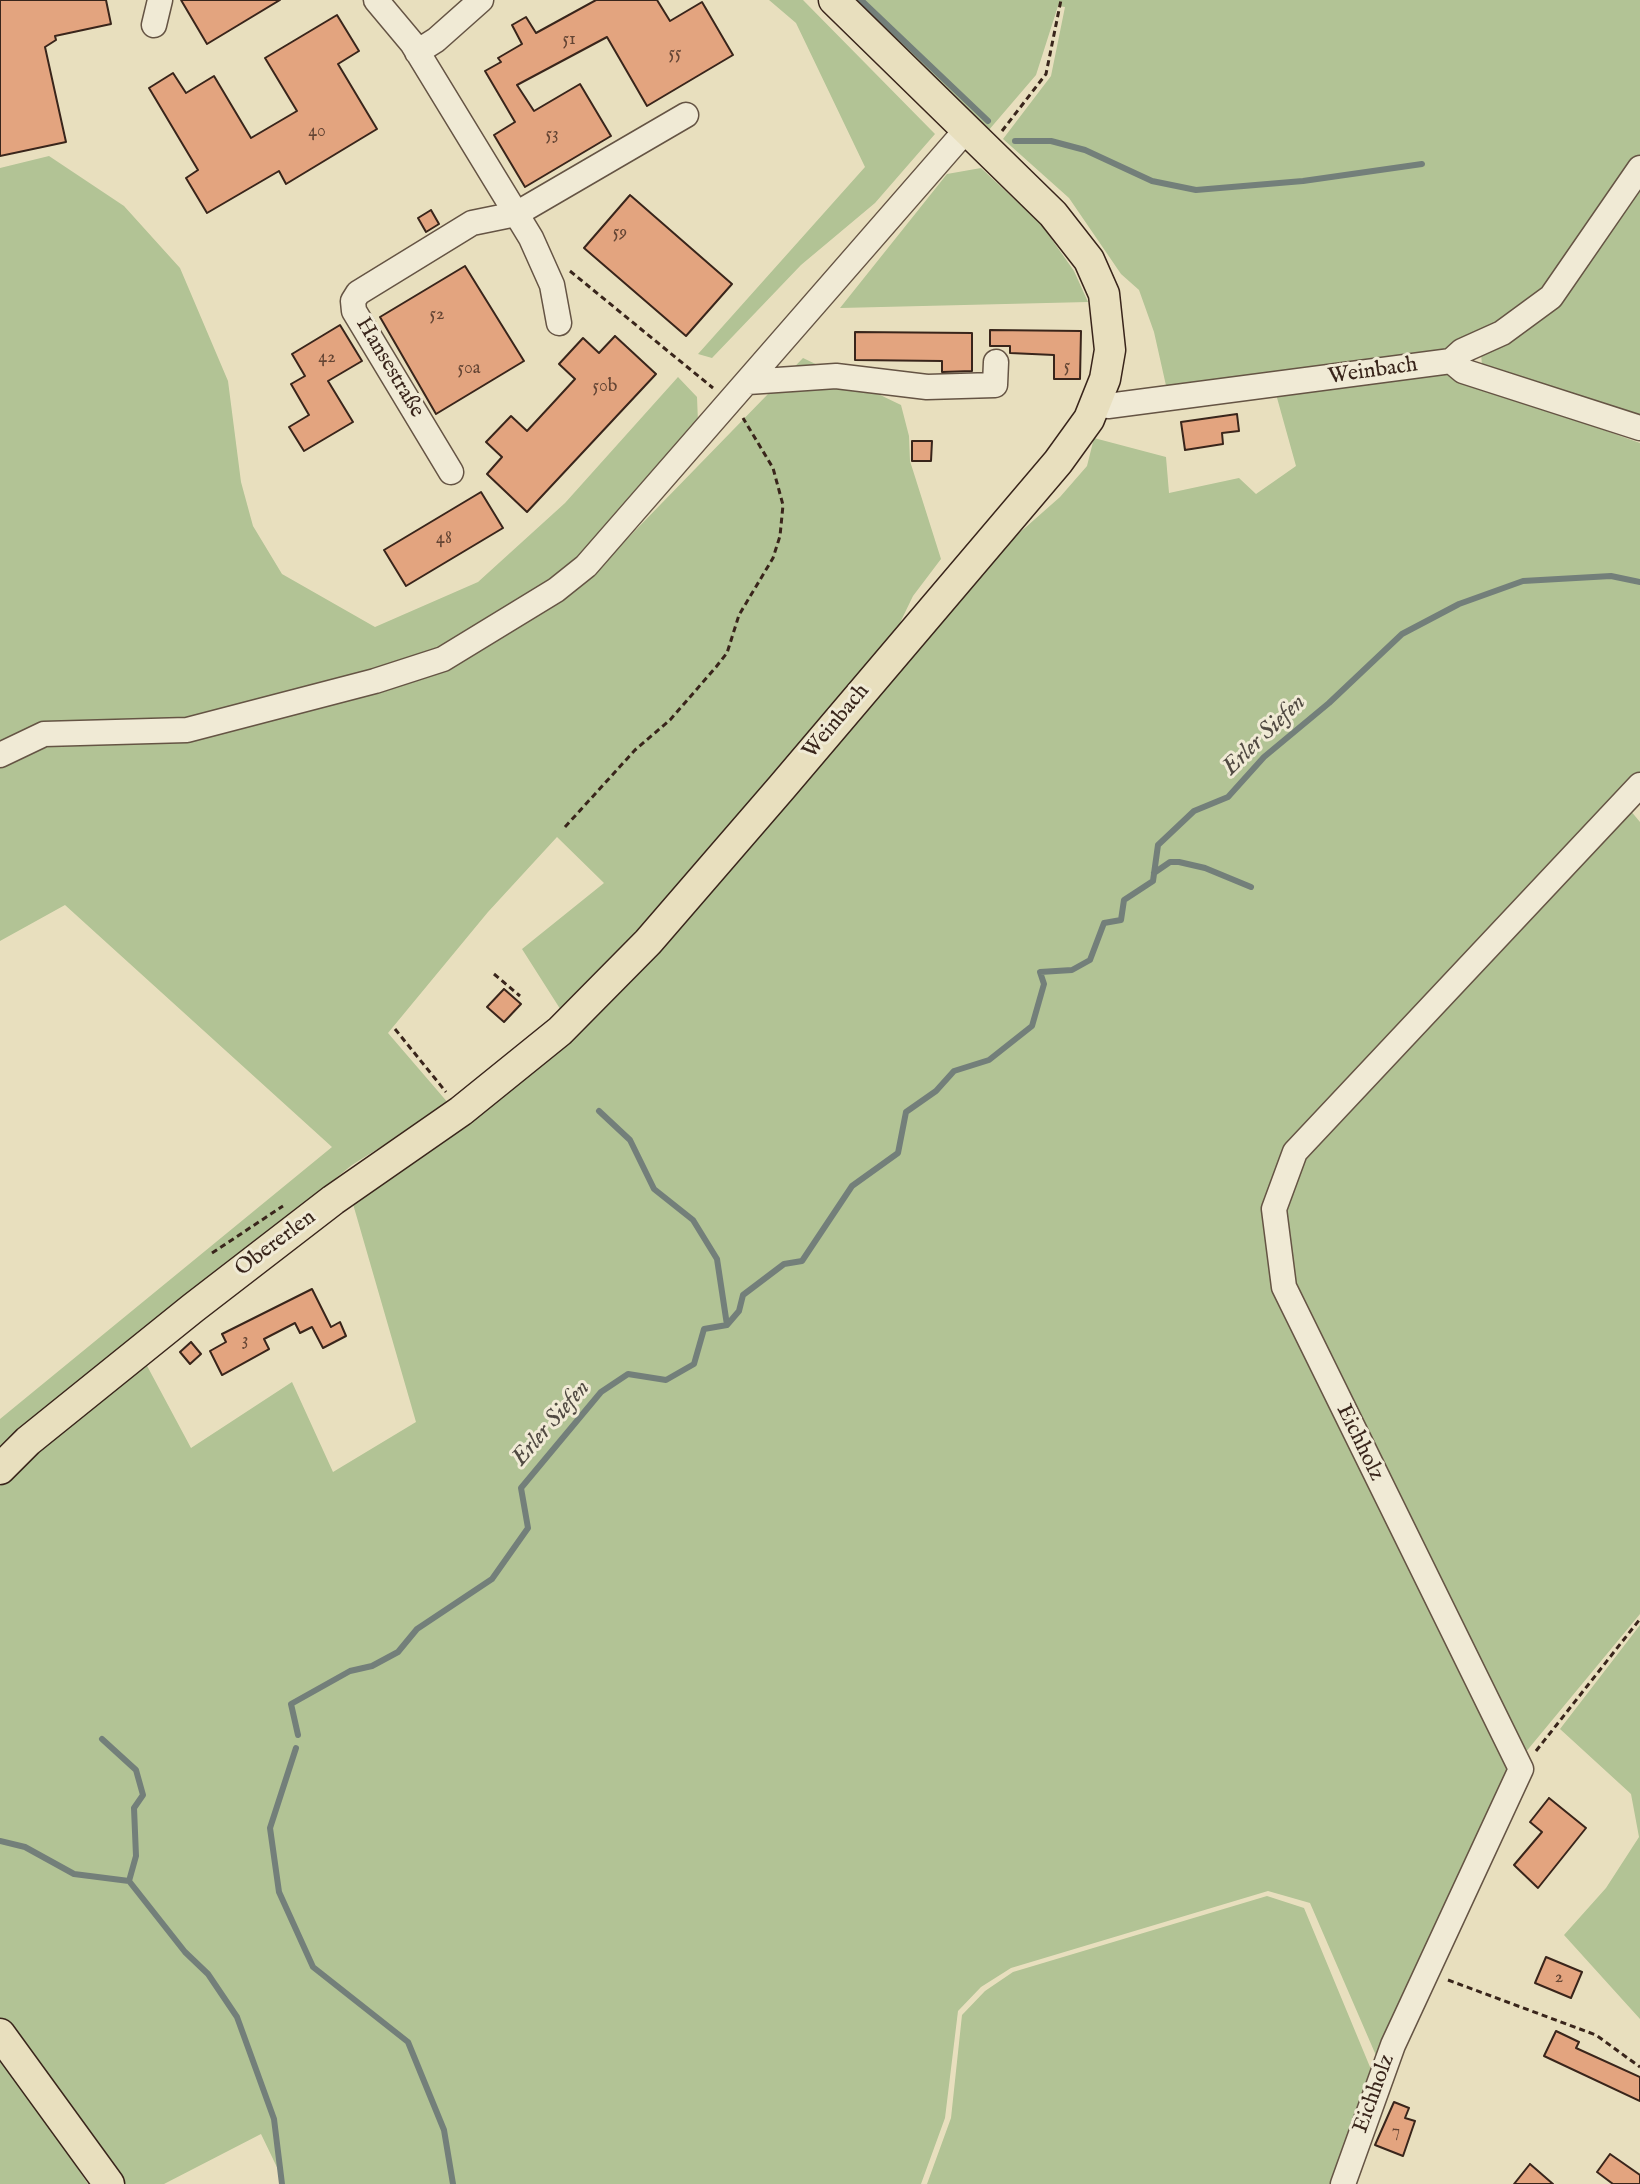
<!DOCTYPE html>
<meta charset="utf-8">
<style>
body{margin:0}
canvas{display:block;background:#e8dfbe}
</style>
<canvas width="1640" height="2184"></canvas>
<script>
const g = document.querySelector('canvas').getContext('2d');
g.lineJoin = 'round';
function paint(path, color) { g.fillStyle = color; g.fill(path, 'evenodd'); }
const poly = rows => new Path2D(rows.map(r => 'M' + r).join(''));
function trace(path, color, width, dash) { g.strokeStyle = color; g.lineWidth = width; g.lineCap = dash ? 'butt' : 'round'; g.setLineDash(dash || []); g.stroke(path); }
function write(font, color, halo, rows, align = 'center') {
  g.font = font + ' "IM FELL English",serif'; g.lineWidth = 6; g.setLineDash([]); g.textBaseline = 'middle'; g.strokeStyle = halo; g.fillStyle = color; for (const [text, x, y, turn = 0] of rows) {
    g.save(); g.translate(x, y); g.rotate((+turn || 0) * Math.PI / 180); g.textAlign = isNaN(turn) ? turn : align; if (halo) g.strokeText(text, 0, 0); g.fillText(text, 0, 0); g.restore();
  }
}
paint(poly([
 [769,0,803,0,935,134,875,203,801,265,712,358,698,354,865,167,796,23],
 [846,0,1640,0,1640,159,1547,296,1498,328,1444,350,1167,390,1154,332,1139,290,1121,274,1069,198,1003,139,1051,76,1065,7,1058,6,1036,75,988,131],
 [49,156,124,206,180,268,228,381,241,482,253,526,282,574,375,627,478,582,565,503,678,377,697,397,698,422,606,528,625,541,803,358,901,405,909,436,910,461,941,559,913,596,897,629,626,948,564,1015,522,949,604,883,557,837,488,912,388,1033,449,1104,352,1165,21,1434,0,1456,0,1419,332,1147,65,905,0,941,0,168],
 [981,168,1041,224,1074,271,1088,302,840,308,947,174],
 [1640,174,1640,422,1482,366,1481,353,1503,341],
 [1445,373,1640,443,1640,777,1292,1152,1273,1252,1510,1768,1381,2067,1310,1903,1268,1891,1011,1968,981,1987,958,2011,945,2118,921,2184,285,2184,261,2134,164,2184,120,2184,0,2018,0,1486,145,1362,191,1448,292,1382,333,1472,416,1422,353,1204,453,1131,1009,542,1060,497,1087,466,1094,438,1166,457,1169,493,1239,478,1256,494,1296,466,1274,387],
 [1625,804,1640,822,1640,1614,1520,1759,1287,1285,1278,1210,1298,1154],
 [1640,1625,1640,2019,1564,1935,1606,1888,1639,1837,1631,1794,1560,1729],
 [1267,1896,1304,1908,1375,2079,1339,2184,927,2184,951,2118,962,2015,985,1991,1013,1972],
 [0,2052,88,2184,0,2184]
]), '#b2c395');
trace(poly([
 [861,0,988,121],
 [1015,141,1051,141,1085,150,1152,181,1196,190,1303,181,1422,164],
 [1154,873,1170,862,1179,862,1205,868,1251,887],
 [599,1111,630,1140,654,1189,693,1220,717,1259,727,1325],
 [298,1735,291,1704,350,1671,372,1666,398,1652,417,1629,492,1579,528,1528,521,1488,601,1392,628,1374,666,1380,694,1364,704,1329,727,1325,739,1311,743,1295,784,1264,802,1261,852,1186,898,1153,906,1112,936,1091,954,1071,989,1060,1032,1026,1044,984,1040,972,1072,970,1090,960,1104,923,1121,920,1124,900,1153,881,1158,845,1194,811,1228,797,1264,757,1329,703,1402,634,1459,604,1523,581,1611,576,1640,582],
 [102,1739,136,1770,143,1795,134,1808,136,1856,129,1881,185,1952,208,1974,237,2017,274,2119,282,2184],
 [296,1748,270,1828,279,1892,313,1967,408,2042,444,2130,453,2184],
 [0,1841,25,1847,74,1874,129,1881]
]), '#737f7a', 6);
const building = poly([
 [0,0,106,0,111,24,55,36,56,40,45,47,66,142,0,156,0,0],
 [181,0,280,0,207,44,181,0],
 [596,0,657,0,670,21,702,2,733,55,647,106,607,37,517,85,534,111,580,84,611,136,525,187,494,135,515,122,485,71,501,62,498,58,522,44,512,25,526,17,536,33,596,0],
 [337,15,359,51,338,64,377,129,286,184,279,171,207,213,186,178,198,170,149,88,173,73,186,93,214,76,251,138,297,111,265,58,337,15],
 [630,195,732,284,686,336,584,248,630,195],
 [431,210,439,224,426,232,418,218,431,210],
 [465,266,524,361,436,414,380,317,465,266],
 [340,325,362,361,328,381,353,422,304,451,289,427,309,415,291,384,305,376,292,354,340,325],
 [990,330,1081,331,1080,379,1054,379,1054,355,1010,353,1010,346,990,346,990,330],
 [855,332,972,333,972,371,942,372,942,361,855,360,855,332],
 [615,336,656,374,527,512,487,474,502,457,486,442,511,416,527,431,552,404,575,379,559,364,583,338,599,353,615,336],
 [1237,414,1239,431,1222,433,1223,444,1185,450,1181,422,1237,414],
 [912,441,932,441,931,461,912,461,912,441],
 [481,492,503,528,406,586,384,550,481,492],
 [504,989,521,1004,504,1022,487,1007,504,989],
 [312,1289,331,1327,340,1322,346,1336,323,1348,312,1327,300,1333,295,1323,264,1339,269,1349,222,1375,210,1351,226,1342,222,1334,312,1289],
 [191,1342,201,1354,190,1364,180,1352,191,1342],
 [1549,1798,1586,1828,1538,1888,1514,1865,1542,1832,1530,1822,1549,1798],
 [1546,1957,1582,1972,1571,1998,1535,1983,1546,1957],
 [1556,2031,1579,2042,1576,2048,1640,2077,1640,2101,1544,2056,1556,2031],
 [1394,2102,1409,2108,1405,2118,1415,2121,1403,2156,1375,2145,1394,2102],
 [1610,2154,1640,2175,1640,2184,1613,2184,1597,2172,1610,2154],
 [1530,2164,1553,2184,1514,2184,1530,2164]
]);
paint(building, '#e3a47f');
trace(building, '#39251b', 2);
const minor = poly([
 [376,0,412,43,531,238,552,285,559,323],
 [154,25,160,0],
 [417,52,436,40,481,0],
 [1451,361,1462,351,1502,333,1551,297,1640,168],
 [748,382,836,376,927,387,995,385,996,362],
 [1097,401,1108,406,1451,361,1463,371,1640,428],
 [451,472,354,311,353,301,358,293,472,223,516,214,686,115],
 [0,755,44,734,187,730,375,681,443,659,556,590,586,566,967,129],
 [1343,2184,1393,2045,1521,1769,1284,1287,1274,1209,1295,1152,1640,785]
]);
const major = poly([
 [0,1469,28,1441,193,1308,333,1200,461,1111,560,1031,648,942,782,787,1058,462,1089,419,1105,379,1110,350,1104,294,1089,260,1053,214,834,0],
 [0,2034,109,2184]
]);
trace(minor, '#655444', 27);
trace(major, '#39251b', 33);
trace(poly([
 [1002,131,1046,74,1061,0],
 [570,271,713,388],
 [565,827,635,750,670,720,716,667,727,653,739,615,773,558,780,536,783,505,773,468,743,418],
 [494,974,520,996],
 [395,1029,446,1092],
 [212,1253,283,1206],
 [1536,1751,1640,1619],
 [1448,1980,1596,2035,1640,2067]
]), '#39251b', 3, [6, 4]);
trace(minor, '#f0ead5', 24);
trace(major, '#e8dfbe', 30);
write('18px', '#644534', null, [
 ["51",569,40],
 ["55",675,54],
 ["40",317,132],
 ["53",552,135],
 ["59",620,233],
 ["52",437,315],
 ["42",327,358],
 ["5",1067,367],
 ["50a",469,369],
 ["50b",605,387],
 ["48",444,539],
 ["3",245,1341],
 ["2",1559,1978],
 ["7",1396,2132]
]);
write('22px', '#39251b', '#f0ead5', [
 ["Hansestraße",389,368,59],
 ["Weinbach",1373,372,-8],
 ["Weinbach",837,722,-50],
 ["Obererlen",276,1244,-37],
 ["Eichholz",1359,1443,64],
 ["Eichholz",1375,2094,-70]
]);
write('italic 24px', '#514a42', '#f0ead5', [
 ["Erler Siefen",1265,736,-44],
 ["Erler Siefen",552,1424,-49]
]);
</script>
